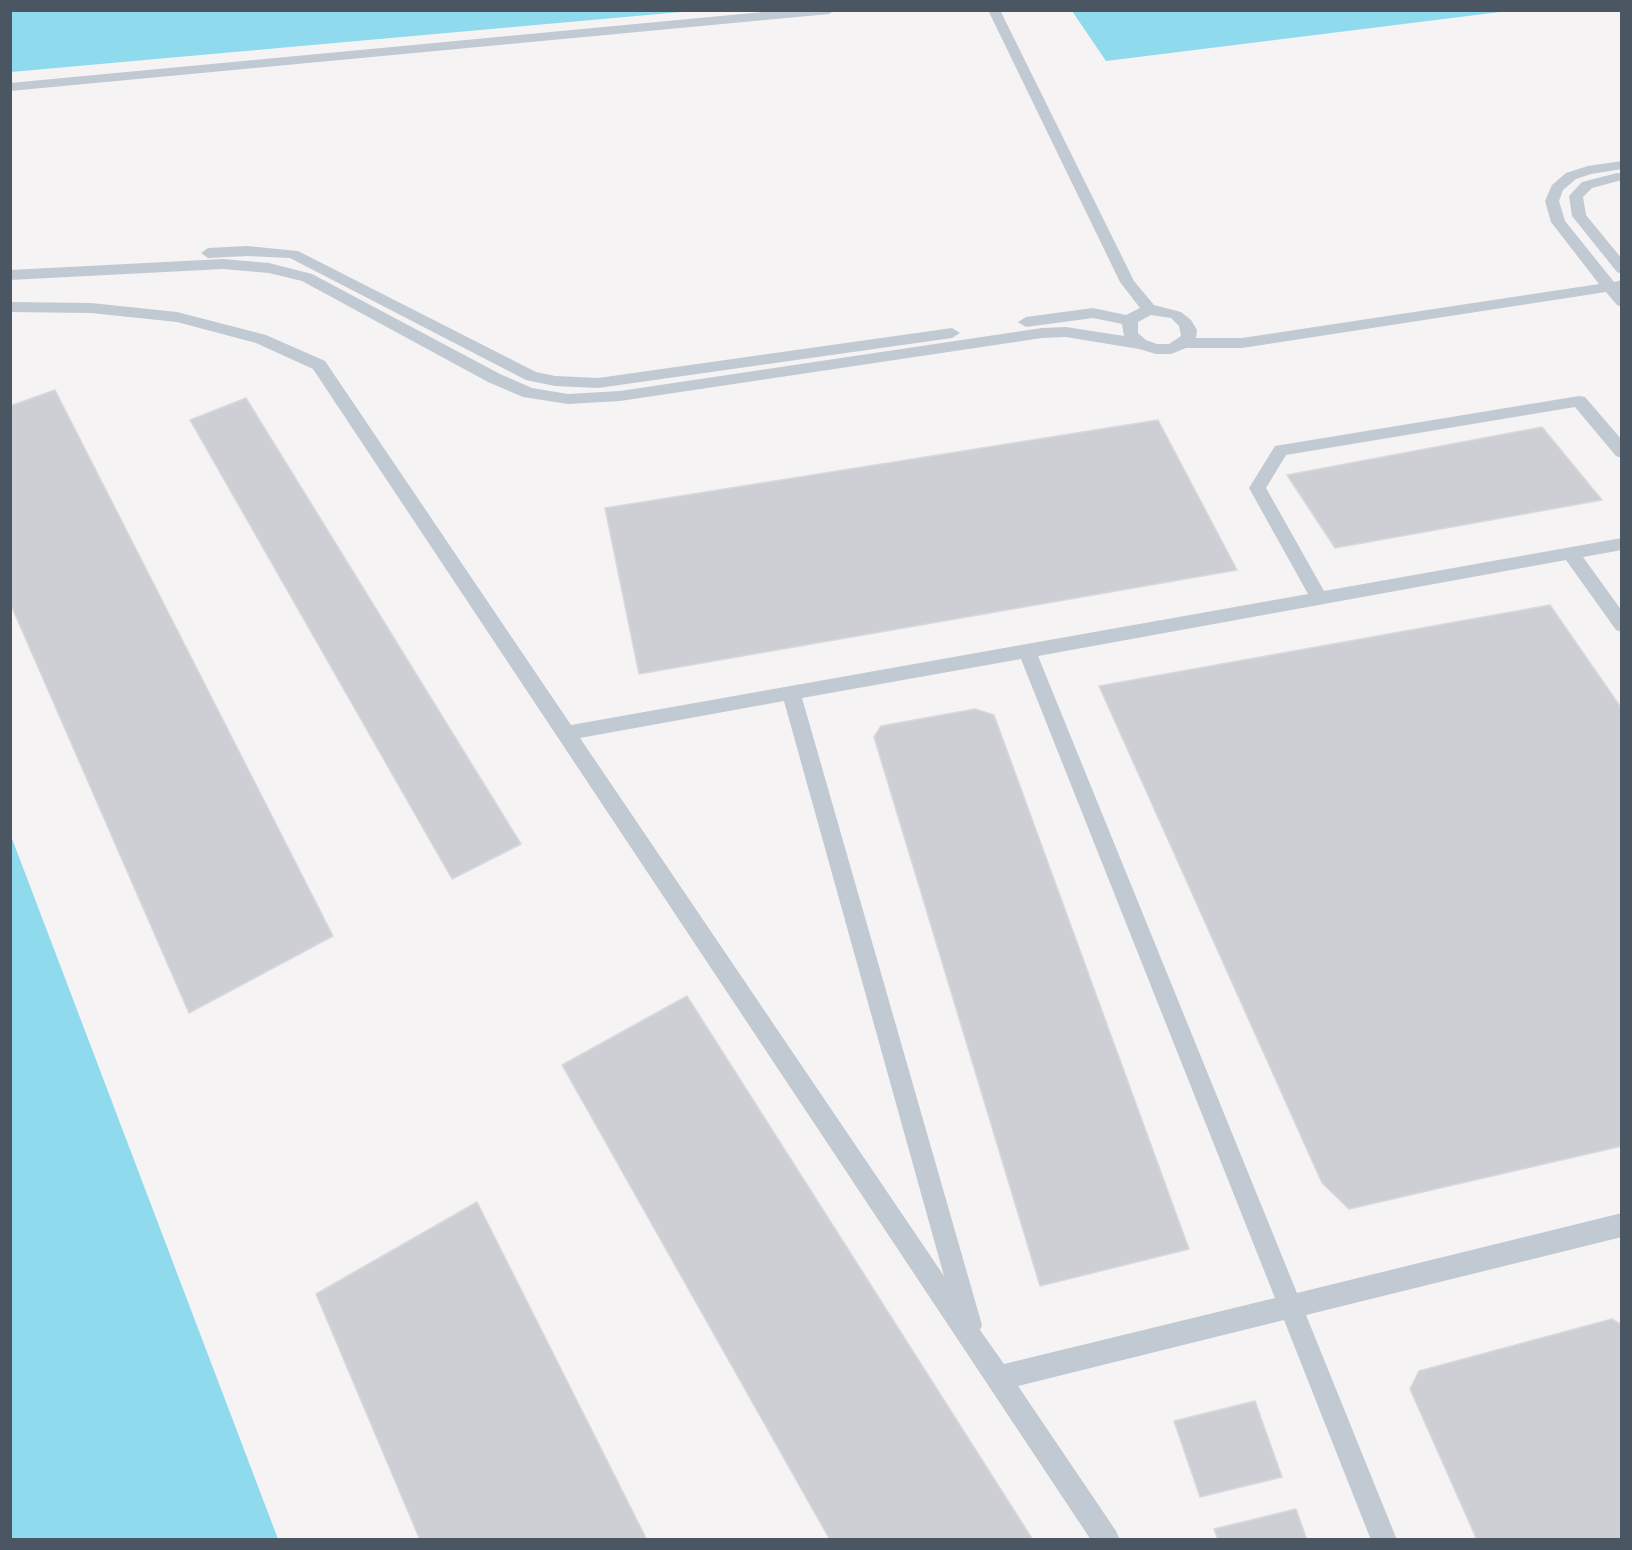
<!DOCTYPE html>
<style>
body{margin:0}
#map{position:relative;width:1632px;height:1550px;overflow:hidden;background:#f5f3f3;font-family:"DM Sans",sans-serif}
canvas{display:block}
.frame{position:absolute;inset:0;border:12px solid #4a5661;pointer-events:none}
</style>
<div id="map">
<canvas width="1632" height="1550"></canvas>
<div class="frame"></div>
</div>
<script>
const g = document.querySelector('canvas').getContext('2d');
g.lineJoin = 'round';
function paint(path, color) { g.fillStyle = color; g.fill(path, 'evenodd'); }
const poly = rows => new Path2D(rows.map(r => 'M' + r).join(''));
function trace(path, color, width, dash) { g.strokeStyle = color; g.lineWidth = width; g.lineCap = dash ? 'butt' : 'round'; g.setLineDash(dash || []); g.stroke(path); }
paint(poly([
 [11,10,692,10,692,11,11,72],
 [1072,11,1508,11,1106,61],
 [10,836,11,836,278,1539,11,1539]
]), '#90daee');
const building = poly([
 [55,390,333,936,189,1013,10,603,10,406,55,390],
 [246,398,521,844,452,879,190,420,246,398],
 [1158,420,1237,570,639,674,605,508,1158,420],
 [1542,427,1602,500,1335,548,1287,475,1542,427],
 [1550,605,1622,709,1622,1146,1349,1209,1322,1183,1099,686,1550,605],
 [975,709,994,715,1189,1249,1040,1286,874,737,881,726,975,709],
 [687,996,1033,1540,830,1540,562,1065,687,996],
 [477,1202,647,1540,420,1540,316,1294,477,1202],
 [1612,1319,1622,1325,1622,1540,1477,1540,1410,1389,1419,1371,1612,1319],
 [1255,1401,1282,1477,1200,1497,1174,1421,1255,1401],
 [1296,1509,1307,1540,1218,1540,1214,1529,1296,1509]
]);
paint(building, '#cdcfd5');
trace(building, '#d7d9de', 1.5);
paint(poly([
 [784,10,835,10,829,14,10,91,10,83,784,10],
 [988,10,1000,10,1134,281,1154,305,1181,312,1191,320,1197,330,1196,338,1242,338,1599,284,1551,222,1545,201,1552,185,1566,173,1588,166,1622,161,1622,169,1591,174,1576,179,1563,190,1559,201,1565,221,1614,282,1622,280,1622,307,1617,305,1606,292,1242,348,1186,348,1171,354,1156,354,1139,349,1066,337,1042,338,620,401,568,404,523,397,488,382,302,281,269,273,223,269,10,280,10,270,223,259,269,263,312,274,500,374,532,388,568,394,620,391,1042,328,1066,327,1124,336,1122,324,1093,318,1026,327,1018,322,1026,317,1093,308,1126,315,1140,308,1120,282,988,10],
 [1151,315,1171,318,1179,326,1181,336,1169,344,1157,344,1146,340,1138,333,1138,322,1151,315],
 [1617,173,1622,174,1622,180,1592,188,1583,197,1586,215,1622,259,1622,274,1617,272,1572,216,1569,196,1582,182,1617,173],
 [247,246,298,251,536,372,555,376,598,378,952,328,960,333,952,338,598,388,555,386,526,380,290,258,247,256,208,258,201,253,208,248,247,246],
 [10,302,91,303,177,312,266,335,325,361,571,725,1308,594,1249,488,1275,446,1579,396,1585,397,1622,440,1622,458,1616,456,1575,407,1286,455,1266,488,1324,591,1622,538,1622,550,1583,557,1622,611,1622,632,1616,630,1566,560,1038,656,1297,1293,1622,1213,1622,1237,1306,1315,1397,1540,1371,1540,1284,1320,1018,1386,1116,1531,1120,1540,1091,1540,313,369,256,343,177,322,91,313,10,312,10,302],
 [1021,659,1275,1298,1004,1364,980,1330,982,1325,802,698,1021,659],
 [784,701,944,1276,580,738,784,701]
]), '#c1cad2');
</script>
